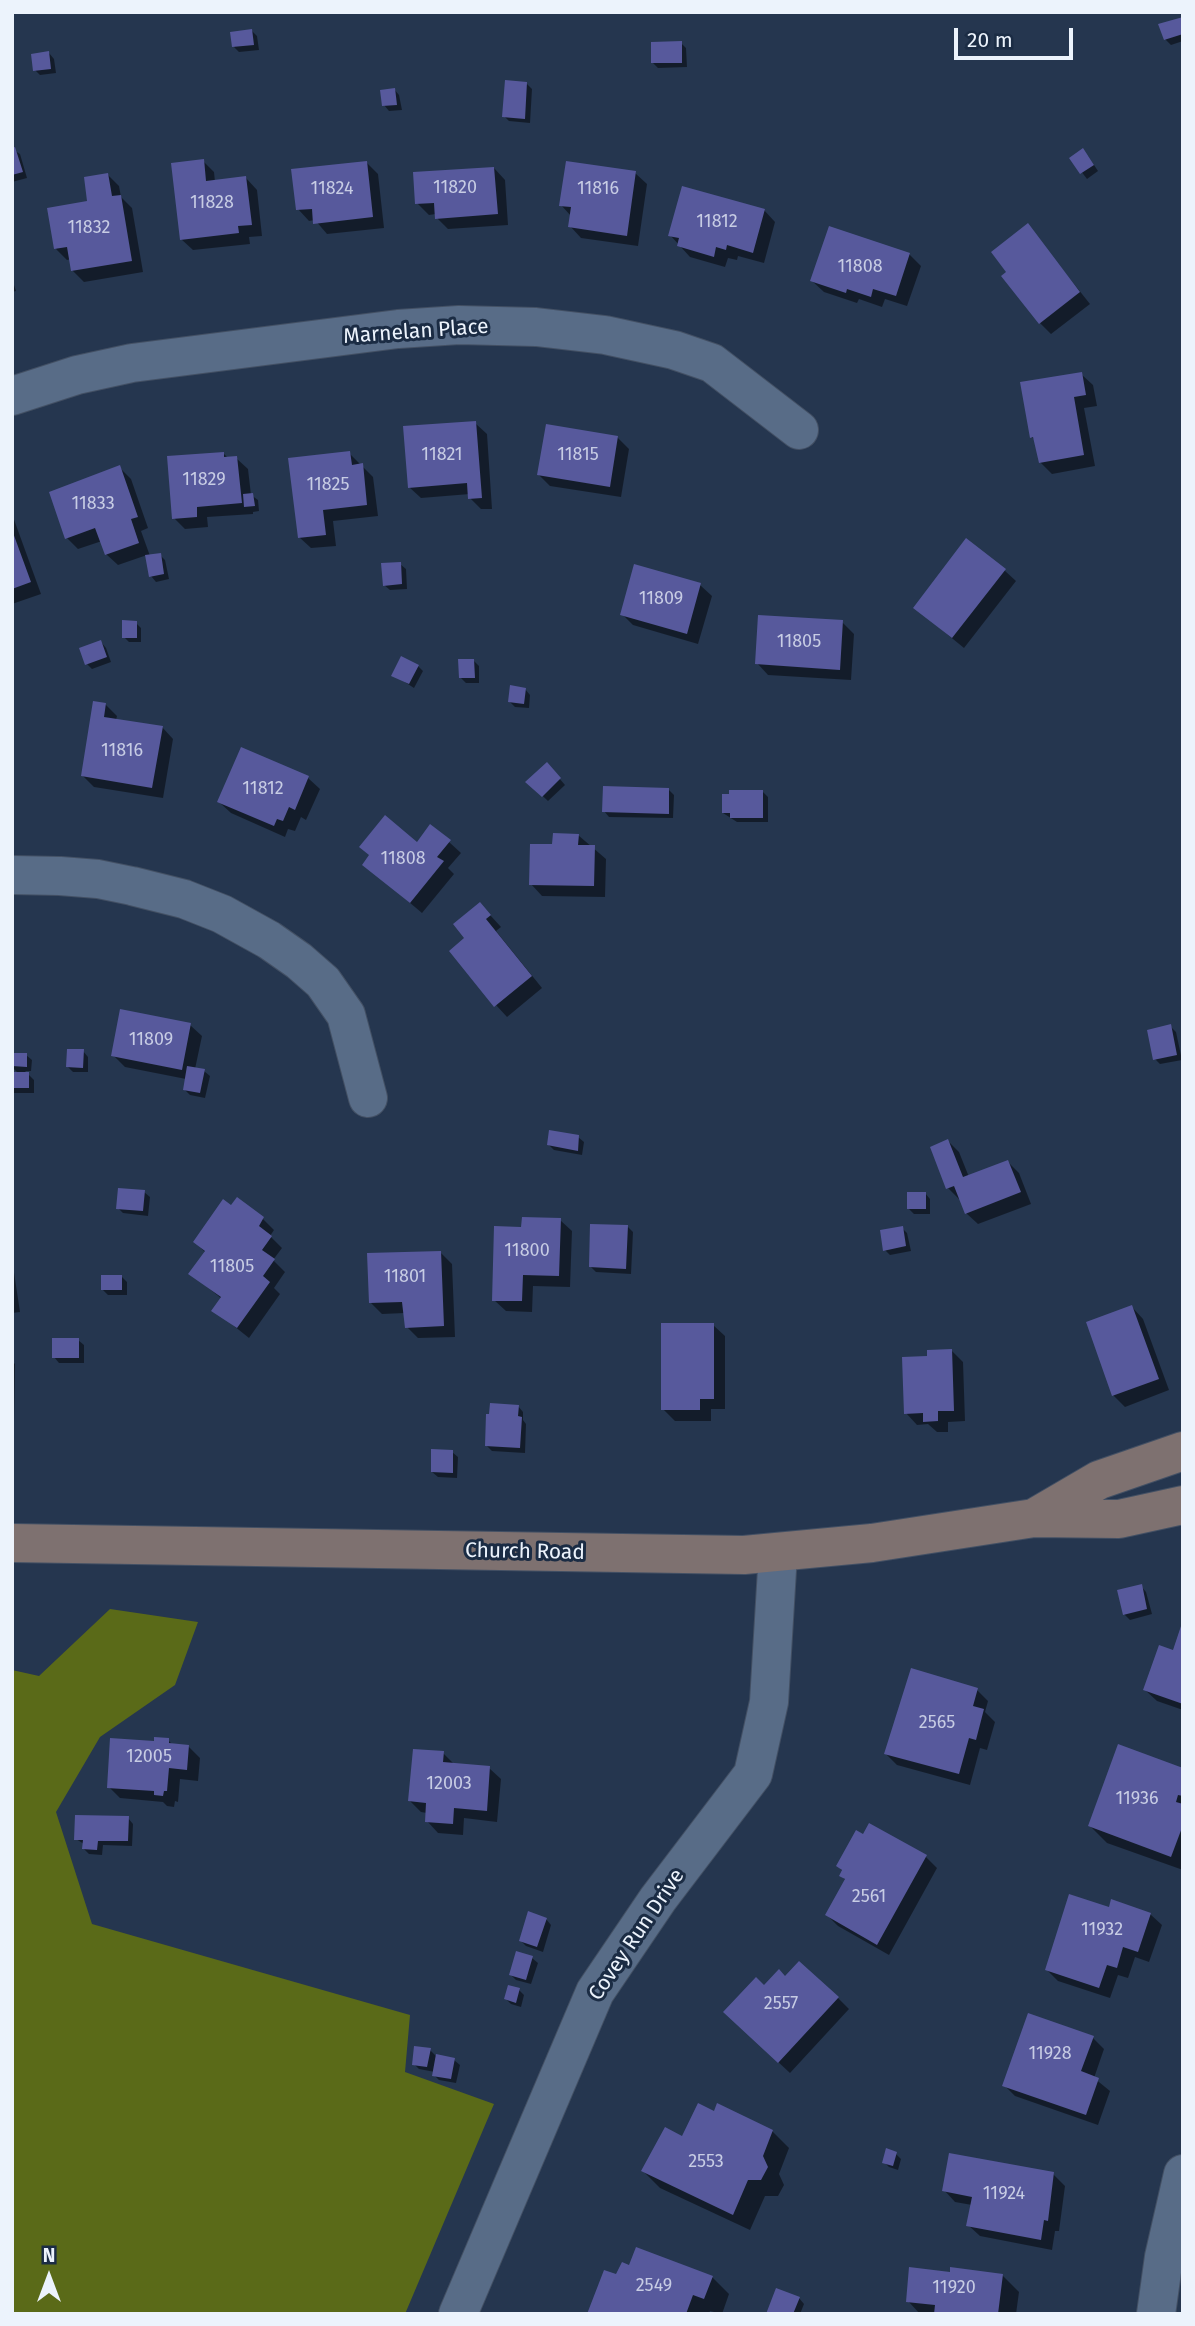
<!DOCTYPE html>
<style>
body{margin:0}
#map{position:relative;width:1195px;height:2326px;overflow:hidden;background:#25364f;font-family:"Fira Sans",sans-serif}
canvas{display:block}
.frame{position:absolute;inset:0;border:14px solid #ecf3fc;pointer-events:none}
.north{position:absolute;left:14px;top:2242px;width:70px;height:70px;-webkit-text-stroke:5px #1b2c44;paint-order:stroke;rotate:0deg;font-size:19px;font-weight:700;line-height:28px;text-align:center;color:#ecf3fc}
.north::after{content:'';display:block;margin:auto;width:24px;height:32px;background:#ecf3fc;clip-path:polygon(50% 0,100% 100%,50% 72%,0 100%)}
.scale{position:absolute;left:954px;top:28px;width:119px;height:32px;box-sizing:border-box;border:4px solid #ecf3fc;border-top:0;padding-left:9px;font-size:21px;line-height:24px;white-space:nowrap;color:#ecf3fc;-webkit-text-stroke:5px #1b2c44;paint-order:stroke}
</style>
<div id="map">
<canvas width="1195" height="2326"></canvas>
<div class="frame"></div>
<div class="north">N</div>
<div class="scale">20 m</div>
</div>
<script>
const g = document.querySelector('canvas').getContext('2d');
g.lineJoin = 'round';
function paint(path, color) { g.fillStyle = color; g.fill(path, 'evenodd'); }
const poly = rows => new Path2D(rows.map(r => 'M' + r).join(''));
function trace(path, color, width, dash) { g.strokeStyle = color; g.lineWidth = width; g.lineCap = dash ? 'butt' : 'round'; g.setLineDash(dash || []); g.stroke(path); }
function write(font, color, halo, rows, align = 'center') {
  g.font = font + ' "Fira Sans",sans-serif'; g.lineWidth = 6; g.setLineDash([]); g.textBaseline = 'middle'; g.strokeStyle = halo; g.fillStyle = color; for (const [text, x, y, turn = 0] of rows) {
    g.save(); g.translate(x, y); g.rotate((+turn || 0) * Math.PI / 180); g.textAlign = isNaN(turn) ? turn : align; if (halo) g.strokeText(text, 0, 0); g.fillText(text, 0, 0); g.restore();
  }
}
paint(poly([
 [110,1609,198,1622,175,1685,100,1737,56,1812,92,1924,410,2015,405,2072,494,2104,405,2314,12,2314,12,1670,39,1676]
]), '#5a6a18');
paint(poly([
 [1183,19,1183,41,1171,45,1165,39],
 [252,31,257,36,259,50,239,52,234,47],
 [681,43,686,48,687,67,658,68,653,63],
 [49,53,54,59,56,73,40,75,35,70],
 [527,84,532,89,530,123,509,121,504,116],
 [394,89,399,95,402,110,389,111,384,105],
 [12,149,20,154,27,178,12,182],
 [1088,156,1098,171,1087,179,1071,158],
 [203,161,214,172,215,182,246,178,257,190,262,236,249,237,250,244,193,250,181,239],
 [366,162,378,174,384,228,327,234,315,220,309,221,298,209],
 [494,168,505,180,508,225,448,229,437,218,436,214,429,215,417,203],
 [635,173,647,184,638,246,581,238,570,226,571,216,561,205],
 [108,175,119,186,121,197,132,208,143,272,84,282,72,270,71,259,67,260,56,249],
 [764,210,775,222,764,263,738,256,737,260,728,258,725,267,690,257,670,235],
 [1027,225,1090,304,1051,334,1040,323,1009,272],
 [909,254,921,266,907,306,885,299,882,307,859,299,857,303,824,292,812,281],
 [12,279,16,291,12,292],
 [1081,374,1093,385,1097,406,1084,408,1095,466,1052,474,1040,462,1036,441,1032,437],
 [475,423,487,434,492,509,481,509,470,498,470,494,421,498,409,487],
 [617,437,629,449,621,497,550,486,539,475],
 [349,453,373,477,378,516,333,521,336,546,311,548,299,537],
 [224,454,228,458,236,458,248,469,251,495,258,500,259,511,253,512,253,514,207,517,208,527,185,529,174,518],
 [119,467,131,479,148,528,141,531,150,556,160,555,165,560,169,579,156,582,151,576,147,555,118,565,106,554,102,541,78,549,67,538],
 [12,514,41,594,12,604],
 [400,564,406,569,407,589,390,590,384,585],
 [1004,570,1016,581,964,648,915,608],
 [700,585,712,596,698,644,633,625,622,614],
 [842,622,854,634,851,680,768,675,757,663],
 [136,623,141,628,141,642,129,642,124,637],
 [101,642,106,648,111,662,92,669,87,664],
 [473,660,479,666,479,683,466,683,461,678],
 [418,666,423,671,414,688,394,675],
 [525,689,530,695,529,708,515,707,509,701],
 [105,704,117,716,116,720,162,727,173,739,163,798,94,787,83,776],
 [242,749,308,778,320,789,306,820,301,817,295,831,288,829,285,837,231,813,219,802],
 [547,764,565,785,548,801,528,782],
 [668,789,674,795,673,818,609,817,604,811],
 [762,791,768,797,768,822,737,822,723,813,731,795],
 [578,835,606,859,605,897,542,896,531,884],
 [449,842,461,853,448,868,454,874,422,913,364,864,417,844],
 [480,904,501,927,496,931,542,988,507,1017,496,1005,466,938],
 [190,1025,202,1036,195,1069,204,1071,210,1076,205,1098,190,1095,185,1090,186,1079,125,1067,113,1055],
 [1170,1026,1176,1032,1182,1060,1160,1064,1155,1059],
 [83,1051,88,1057,88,1072,73,1072,68,1067],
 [12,1055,26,1055,32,1060,31,1071,25,1071,34,1080,34,1093,14,1093,12,1091,12,1074,19,1074,12,1067],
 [578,1137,584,1142,582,1155,554,1150,549,1145],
 [948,1141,959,1152,969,1177,1008,1162,1019,1173,1031,1204,978,1224,966,1213,961,1198,959,1199,948,1188],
 [144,1192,150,1197,148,1216,123,1213,118,1208],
 [925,1193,930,1199,930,1214,914,1214,909,1209],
 [263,1219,274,1230,270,1236,282,1248,273,1260,285,1272,274,1288,280,1294,249,1338,214,1310,222,1299,191,1274,206,1253,195,1242],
 [560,1220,572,1231,570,1287,533,1286,532,1312,506,1311,494,1300,523,1229],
 [628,1227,633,1232,631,1274,596,1272,590,1266],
 [902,1228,907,1233,911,1251,890,1255,885,1250],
 [440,1252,452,1264,455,1337,418,1338,407,1327,405,1313,382,1314,371,1303],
 [12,1259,20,1312,12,1313],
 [122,1277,127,1282,127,1295,108,1295,102,1289],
 [1132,1307,1143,1319,1169,1390,1125,1407,1113,1395],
 [713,1325,725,1336,725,1409,711,1409,711,1421,675,1421,663,1409],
 [78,1340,84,1345,84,1363,59,1363,54,1357],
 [952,1351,963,1362,965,1421,948,1422,948,1432,937,1432,928,1424,917,1425,906,1413,929,1358],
 [12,1361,15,1364,14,1421,12,1421],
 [518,1406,523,1412,523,1420,526,1424,525,1453,492,1451,486,1445],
 [452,1452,458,1457,457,1478,438,1477,432,1472],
 [1141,1586,1146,1592,1152,1614,1130,1620,1124,1614],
 [1183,1627,1183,1710,1157,1701,1145,1690,1174,1652],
 [977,1690,988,1701,985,1712,995,1722,987,1750,980,1748,970,1785,897,1765,886,1754],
 [168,1740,174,1746,188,1746,200,1758,198,1781,180,1779,178,1802,175,1801,174,1807,167,1806,163,1802,120,1798,109,1787,156,1743],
 [443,1753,455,1765,489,1768,501,1779,497,1822,464,1818,463,1835,438,1833,427,1821,427,1813,421,1812,410,1801],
 [1183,1770,1183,1870,1107,1843,1090,1826],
 [128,1818,133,1824,132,1846,103,1845,102,1855,89,1854,84,1849,84,1844,76,1839],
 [870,1825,926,1857,937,1868,889,1955,838,1926,827,1915,846,1881,841,1875,843,1872,838,1866,864,1836],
 [1110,1909,1150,1914,1162,1925,1149,1962,1135,1957,1128,1978,1118,1975,1110,1998,1058,1981,1047,1970],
 [546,1919,551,1925,543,1952,526,1946,521,1941],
 [532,1958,538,1963,531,1984,516,1980,511,1975],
 [785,1978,838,1998,849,2009,790,2073,736,2023,764,1987],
 [519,1990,524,1995,521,2007,511,2004,506,1999],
 [1093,2038,1104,2049,1094,2078,1110,2091,1098,2125,1015,2096,1004,2085],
 [430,2050,436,2056,454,2060,460,2065,456,2083,439,2080,434,2075,435,2072,419,2069,414,2064],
 [715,2113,772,2131,789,2148,779,2174,784,2185,778,2196,765,2196,750,2230,660,2188,643,2171],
 [896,2154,901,2159,898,2170,889,2167,884,2162],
 [1053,2174,1065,2186,1059,2231,1055,2231,1052,2250,980,2236,968,2225,972,2205,955,2202,944,2190],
 [630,2267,712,2277,729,2294,722,2314,710,2311,709,2314,588,2314,617,2277],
 [951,2274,1002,2275,1019,2292,1016,2314,920,2314,908,2301],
 [799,2298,804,2304,800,2314,768,2314]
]), '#0007');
paint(poly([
 [1183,17,1183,34,1164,40,1158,24],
 [252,29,254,45,232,47,230,32],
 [682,41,682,63,651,63,651,42],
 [49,51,51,69,33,71,31,54],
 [505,80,527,82,525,119,502,117],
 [395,88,397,105,382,106,380,90],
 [15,147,23,172,12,175,12,148],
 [1083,148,1094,165,1080,174,1069,158],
 [204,159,206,181,246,176,252,225,238,226,239,233,180,240,171,163],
 [367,161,373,217,313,224,312,209,296,210,291,169],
 [566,161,636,171,627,236,568,227,571,207,559,206],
 [494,167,498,214,435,219,434,203,415,204,413,172],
 [108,173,112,196,121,195,132,261,71,271,67,247,54,249,47,208,87,201,84,177],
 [682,186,765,209,753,253,727,245,726,250,716,247,714,257,677,246,679,238,668,236],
 [1028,223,1080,292,1039,324,1001,276,1006,272,991,252],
 [829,226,910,253,896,296,873,289,871,297,847,289,846,293,810,281],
 [1082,372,1086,395,1074,397,1084,455,1039,463,1033,437,1030,438,1020,382],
 [476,421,482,498,468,499,467,483,408,488,403,426],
 [546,424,618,436,610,487,537,475],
 [350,451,352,465,363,463,367,505,323,510,326,535,298,538,288,458],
 [224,452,224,457,237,456,242,503,197,507,197,517,172,519,167,456],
 [120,465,138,517,131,519,139,543,105,555,95,528,65,539,49,492],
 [253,493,255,506,244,507,243,494],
 [12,530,31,582,12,589],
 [966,538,1006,569,952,638,913,608],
 [161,553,164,574,149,577,145,555],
 [401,562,402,584,383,586,381,563],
 [634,564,701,583,687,634,620,615],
 [758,615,843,620,840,670,755,664],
 [122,620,137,621,137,638,122,638],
 [101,640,107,657,85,665,79,648],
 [401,656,419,665,409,684,391,676],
 [458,659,474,659,475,678,459,678],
 [510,685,526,688,524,704,508,702],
 [93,701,106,703,104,717,163,726,152,788,81,776],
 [241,747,309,776,295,810,289,807,283,821,277,819,274,826,217,802],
 [547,762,561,778,542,797,525,782],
 [603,786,669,788,669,814,602,812],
 [729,790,763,790,763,818,730,818,730,813,722,813,722,794,729,794],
 [385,815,417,842,430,824,451,840,437,857,444,861,410,903,362,865,369,855,359,847],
 [553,833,579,834,578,845,595,845,594,886,529,885,530,844,552,844],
 [480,902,491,915,486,919,532,976,494,1007,449,951,464,938,453,924],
 [120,1009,191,1023,182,1070,111,1056],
 [1171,1024,1177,1055,1153,1060,1147,1030],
 [67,1049,84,1049,83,1068,66,1067],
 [12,1053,27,1053,27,1067,12,1066],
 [187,1066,205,1069,200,1093,183,1090],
 [12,1072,29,1072,29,1088,12,1088],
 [549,1130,579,1135,578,1151,547,1145],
 [948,1139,963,1177,1008,1160,1021,1192,965,1214,954,1186,946,1189,930,1147],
 [118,1188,145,1190,143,1211,116,1209],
 [907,1192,926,1192,926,1209,907,1209],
 [237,1197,264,1217,259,1226,272,1236,262,1250,275,1259,263,1276,270,1282,237,1328,211,1311,221,1297,188,1274,205,1251,193,1242,223,1199,231,1205],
 [522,1217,561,1218,559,1276,523,1275,522,1301,492,1301,494,1226,521,1227],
 [590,1224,628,1225,626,1269,589,1267],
 [903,1226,906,1246,883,1251,880,1230],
 [441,1251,444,1326,405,1328,402,1302,369,1303,367,1253],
 [101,1275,122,1275,122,1290,101,1290],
 [1132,1305,1159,1379,1112,1396,1086,1322],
 [661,1323,714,1323,714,1399,700,1399,700,1410,661,1410],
 [52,1338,79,1338,79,1358,52,1358],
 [952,1349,954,1411,938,1411,938,1421,923,1422,923,1413,904,1414,902,1357,927,1356,927,1350],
 [490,1403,519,1405,518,1416,522,1417,520,1448,485,1446,486,1414,489,1414],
 [431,1449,453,1450,453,1473,431,1472],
 [1142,1584,1147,1609,1123,1615,1117,1590],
 [1182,1623,1183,1623,1183,1704,1143,1690,1159,1645,1173,1650],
 [911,1668,978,1688,973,1706,984,1709,976,1740,969,1738,959,1774,884,1754],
 [154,1737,169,1738,169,1743,189,1745,187,1770,169,1768,167,1791,164,1791,163,1796,154,1795,154,1791,107,1788,110,1738,154,1741],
 [1118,1744,1183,1768,1183,1796,1178,1795,1176,1802,1183,1804,1183,1825,1171,1857,1088,1826],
 [413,1749,444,1751,443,1762,490,1766,487,1811,454,1808,453,1824,425,1822,426,1803,408,1801],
 [75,1815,129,1816,128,1841,98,1841,97,1850,82,1849,83,1840,74,1840],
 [869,1823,927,1855,877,1945,825,1915,845,1879,839,1876,842,1870,836,1866,856,1830,863,1834],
 [1069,1894,1109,1907,1111,1899,1151,1913,1138,1952,1123,1947,1117,1968,1107,1965,1099,1988,1045,1970],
 [528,1911,547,1918,537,1947,519,1941],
 [516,1951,533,1956,526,1980,509,1975],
 [799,1961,839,1997,778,2063,723,2012,756,1977,764,1985,779,1969,785,1976],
 [508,1985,520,1988,516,2003,504,1999],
 [1028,2013,1094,2036,1081,2071,1099,2078,1086,2115,1002,2086],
 [414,2046,431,2048,427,2067,412,2065],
 [436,2054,455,2058,451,2079,432,2076],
 [698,2103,714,2111,717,2103,773,2130,763,2156,768,2167,761,2180,748,2180,733,2215,641,2171,665,2127,682,2136],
 [886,2148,897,2152,893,2166,882,2163],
 [949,2153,1054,2172,1048,2221,1044,2220,1041,2240,966,2226,972,2197,942,2191],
 [636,2247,713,2276,704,2299,693,2295,686,2314,587,2314,604,2270,616,2274,622,2262,629,2265],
 [909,2267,950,2272,950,2267,1003,2274,998,2314,934,2314,935,2305,906,2302],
 [776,2288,800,2297,793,2314,766,2314]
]), '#57599c');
const street = poly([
 [12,396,77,375,132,363,398,329,459,325,536,327,605,335,674,350,712,363,799,430],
 [12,875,60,876,98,879,132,886,184,899,222,914,269,940,299,961,323,982,346,1015,368,1098],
 [458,2314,595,1992,658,1899,753,1774,769,1702,778,1553],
 [1156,2314,1164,2257,1183,2174]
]);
const secondary = poly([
 [1034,1518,1099,1480,1183,1451],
 [12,1543,744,1555,872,1543,1034,1518,1119,1519,1183,1505]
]);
trace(street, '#435064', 40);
trace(secondary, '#435064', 40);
trace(street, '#586c87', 38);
trace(secondary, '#7e7170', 38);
write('18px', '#c7cce4', null, [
 ["11820",455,188],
 ["11824",332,189],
 ["11816",598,189],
 ["11828",212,203],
 ["11812",717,222],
 ["11832",89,228],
 ["11808",860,267],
 ["11821",442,455],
 ["11815",578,455],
 ["11829",204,480],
 ["11825",328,485],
 ["11833",93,504],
 ["11809",661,599],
 ["11805",799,642],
 ["11816",122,751],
 ["11812",263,789],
 ["11808",403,859],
 ["11809",151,1040],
 ["11800",527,1251],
 ["11805",232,1267],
 ["11801",405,1277],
 ["2565",937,1723],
 ["12005",149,1757],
 ["12003",449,1784],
 ["11936",1137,1799],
 ["2561",869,1897],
 ["11932",1102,1930],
 ["2557",781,2004],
 ["11928",1050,2054],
 ["2553",706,2162],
 ["11924",1004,2194],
 ["2549",654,2286],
 ["11920",954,2288]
]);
write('21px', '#ecf3fc', '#1b2c44', [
 ["Marnelan Place",416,332,-4],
 ["Church Road",525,1552,1],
 ["Covey Run Drive",637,1935,-56]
]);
</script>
